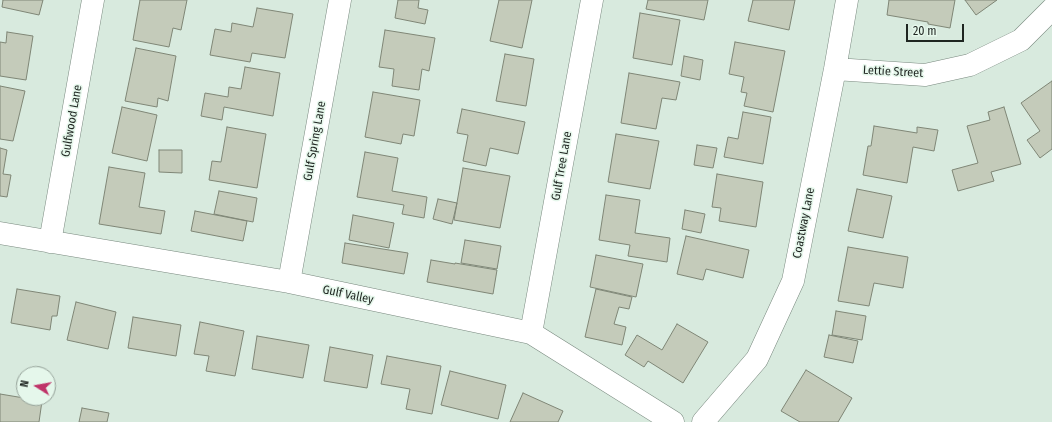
<!DOCTYPE html>
<style>
body{margin:0}
#map{position:relative;width:1052px;height:422px;overflow:hidden;background:#d8eade;font-family:"Fira Sans Condensed",sans-serif}
canvas{display:block}
.north{position:absolute;left:16px;top:366px;width:40px;height:40px;box-sizing:border-box;background:#e5f7eb;border:1px solid #96a39a;border-radius:50%;rotate:281deg;font-size:11px;font-weight:700;line-height:16px;text-align:center;color:#1f2521}
.north::after{content:'';display:block;margin:auto;width:14px;height:18px;background:#bf3469;clip-path:polygon(50% 0,100% 100%,50% 72%,0 100%)}
.scale{position:absolute;left:906px;top:24px;width:58px;height:18px;box-sizing:border-box;border:2px solid #1f2521;border-top:0;padding-left:5px;font-size:12px;line-height:14px;white-space:nowrap;color:#1f2521;-webkit-text-stroke:3px #e5f7eb;paint-order:stroke}
</style>
<div id="map">
<canvas width="1052" height="422"></canvas>
<div class="north">N</div>
<div class="scale">20 m</div>
</div>
<script>
const g = document.querySelector('canvas').getContext('2d');
g.lineJoin = 'round';
function paint(path, color) { g.fillStyle = color; g.fill(path, 'evenodd'); }
const poly = rows => new Path2D(rows.map(r => 'M' + r).join(''));
function trace(path, color, width, dash) { g.strokeStyle = color; g.lineWidth = width; g.lineCap = dash ? 'butt' : 'round'; g.setLineDash(dash || []); g.stroke(path); }
function write(font, color, halo, rows, align = 'center') {
  g.font = font + ' "Fira Sans Condensed",sans-serif'; g.lineWidth = 3; g.setLineDash([]); g.textBaseline = 'middle'; g.strokeStyle = halo; g.fillStyle = color; for (const [text, x, y, turn = 0] of rows) {
    g.save(); g.translate(x, y); g.rotate((+turn || 0) * Math.PI / 180); g.textAlign = isNaN(turn) ? turn : align; if (halo) g.strokeText(text, 0, 0); g.fillText(text, 0, 0); g.restore();
  }
}
const building = poly([
 [3,0,43,0,39,15,2,7,3,0],
 [140,0,187,0,181,30,173,28,169,47,133,40,140,0],
 [398,0,419,0,418,8,428,10,425,24,395,18,398,0],
 [499,0,532,0,522,48,490,41,499,0],
 [648,0,708,0,704,20,646,9,648,0],
 [753,0,795,0,789,30,748,21,753,0],
 [889,0,955,0,950,28,928,24,928,22,887,15,889,0],
 [965,0,997,0,976,15,965,0],
 [257,8,293,14,285,58,252,53,250,62,210,55,215,29,231,32,232,23,253,27,257,8],
 [640,13,680,20,672,65,633,58,640,13],
 [385,30,435,38,429,71,422,69,419,90,392,86,394,69,379,67,385,30],
 [7,32,33,36,26,80,0,76,0,42,6,43,7,32],
 [735,42,785,51,773,112,744,106,747,93,741,92,744,77,729,74,735,42],
 [136,48,176,56,168,101,158,98,157,107,125,101,136,48],
 [505,54,534,59,526,106,496,101,505,54],
 [684,56,703,60,700,80,681,76,684,56],
 [245,67,280,73,273,116,224,107,222,120,201,116,205,93,228,97,229,87,241,89,245,67],
 [629,73,680,82,676,100,662,98,656,129,621,123,629,73],
 [1052,81,1052,149,1040,158,1027,140,1040,131,1021,103,1052,81],
 [0,86,25,91,13,141,0,139,0,86],
 [373,92,420,100,414,136,403,134,401,144,365,137,373,92],
 [122,107,157,115,147,161,112,153,122,107],
 [1004,107,1021,164,991,172,994,181,958,191,952,170,978,163,967,126,990,120,988,112,1004,107],
 [462,109,525,122,518,154,490,148,486,166,463,161,468,135,457,133,462,109],
 [743,112,771,117,763,164,724,157,728,137,738,139,743,112],
 [874,126,917,133,917,127,938,130,934,151,913,147,907,183,863,175,868,146,871,146,874,126],
 [227,127,266,134,257,188,209,180,212,161,221,162,227,127],
 [616,134,659,141,650,189,608,182,616,134],
 [697,145,717,148,713,168,694,165,697,145],
 [0,148,7,150,3,174,11,175,7,197,0,196,0,148],
 [159,150,182,150,182,173,159,172,159,150],
 [365,152,398,158,392,191,427,197,424,218,402,214,404,205,357,197,365,152],
 [109,167,145,173,139,207,165,211,161,234,99,224,109,167],
 [463,168,510,176,500,228,454,220,463,168],
 [717,174,763,182,756,227,719,221,721,208,712,207,717,174],
 [857,189,892,196,883,238,848,231,857,189],
 [219,191,257,198,253,222,214,214,219,191],
 [606,195,640,200,635,233,670,238,667,262,628,256,630,245,599,240,606,195],
 [438,199,457,203,452,224,433,219,438,199],
 [685,210,705,214,701,233,682,229,685,210],
 [195,211,247,221,243,241,191,231,195,211],
 [353,215,394,223,389,248,349,240,353,215],
 [686,236,749,250,743,278,706,269,703,280,677,274,686,236],
 [465,240,501,246,497,269,461,263,465,240],
 [345,243,408,253,404,274,342,263,345,243],
 [848,247,908,257,903,288,874,283,869,306,838,301,848,247],
 [596,255,643,264,636,297,590,287,596,255],
 [431,260,455,264,455,263,497,270,493,294,427,282,431,260],
 [17,289,60,296,57,316,52,316,50,330,11,323,17,289],
 [596,289,632,297,629,309,619,307,614,324,626,327,622,345,585,337,596,289],
 [76,302,116,312,108,349,67,340,76,302],
 [836,311,866,316,862,340,832,335,836,311],
 [133,317,181,325,176,356,128,348,133,317],
 [200,322,244,331,235,376,206,371,209,356,194,354,200,322],
 [677,324,708,342,683,383,648,361,644,367,625,355,637,335,662,350,677,324],
 [829,335,858,341,853,363,824,357,829,335],
 [257,336,309,345,303,378,252,369,257,336],
 [330,347,373,355,367,388,324,381,330,347],
 [387,356,441,366,432,414,406,409,410,389,381,384,387,356],
 [806,370,852,398,838,422,800,422,781,411,806,370],
 [450,371,506,385,498,419,441,405,450,371],
 [523,393,563,411,558,422,510,422,523,393],
 [0,394,42,401,39,422,0,422,0,394],
 [82,408,109,413,107,422,79,422,82,408]
]);
paint(building, '#c4cbba');
trace(building, '#7f8676', 1);
const minor = poly([
 [835,69,925,75,970,65,1021,40,1052,9],
 [0,233,289,282,531,333,673,422],
 [50,242,93,0],
 [289,282,340,0],
 [531,333,592,0],
 [703,422,757,359,793,281,835,69,847,0]
]);
trace(minor, '#78887e', 23);
trace(minor, '#fff', 22);
write('12px', '#1f2521', '#e5f7eb', [
 ["Lettie Street",893,72,3],
 ["Gulfwood Lane",72,121,-80],
 ["Gulf Spring Lane",315,141,-80],
 ["Gulf Tree Lane",562,166,-80],
 ["Coastway Lane",804,223,-79],
 ["Gulf Valley",348,295,12]
]);
</script>
